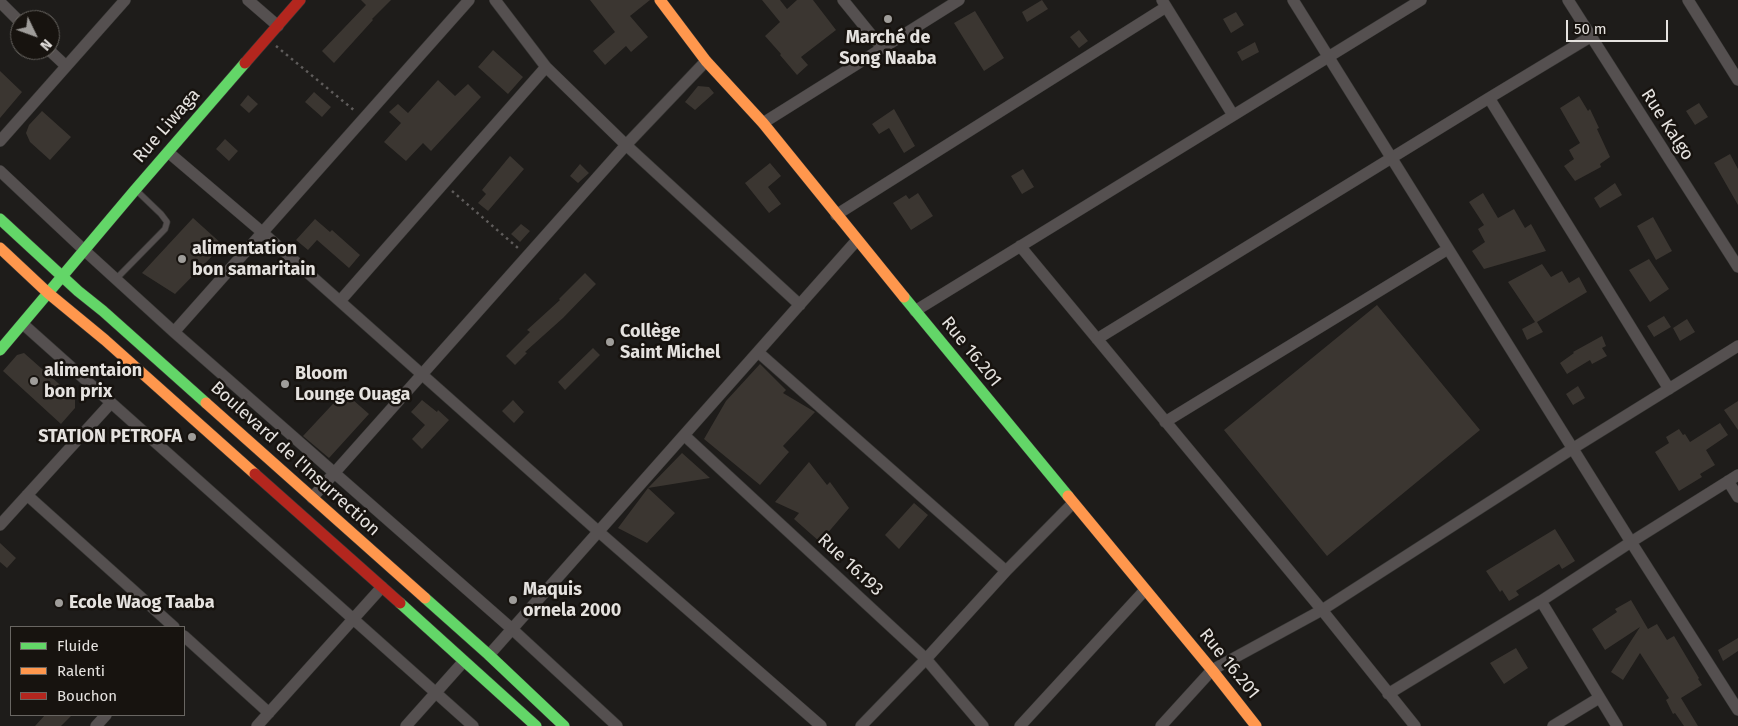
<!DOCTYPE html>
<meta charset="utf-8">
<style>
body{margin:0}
#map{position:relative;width:1738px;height:726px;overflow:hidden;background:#1e1c1a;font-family:"Fira Sans",sans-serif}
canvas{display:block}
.legend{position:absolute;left:10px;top:626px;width:175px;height:90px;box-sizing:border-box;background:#17130f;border:1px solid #696662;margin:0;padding:6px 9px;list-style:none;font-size:15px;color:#e5e2df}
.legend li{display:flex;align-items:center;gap:10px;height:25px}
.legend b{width:25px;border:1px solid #696662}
.north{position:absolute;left:10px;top:10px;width:50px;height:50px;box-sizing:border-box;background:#17130f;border:1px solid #696662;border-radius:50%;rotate:132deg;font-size:14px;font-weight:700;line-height:20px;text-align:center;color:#e5e2df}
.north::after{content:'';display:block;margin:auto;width:18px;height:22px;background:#9f9d9a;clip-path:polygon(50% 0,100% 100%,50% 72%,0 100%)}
.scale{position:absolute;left:1566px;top:20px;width:102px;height:22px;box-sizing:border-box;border:2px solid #e5e2df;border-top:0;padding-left:6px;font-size:15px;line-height:18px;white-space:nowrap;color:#e5e2df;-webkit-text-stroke:4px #17130f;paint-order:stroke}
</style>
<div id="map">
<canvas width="1738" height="726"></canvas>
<ul class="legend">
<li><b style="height:6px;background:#63d668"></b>Fluide</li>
<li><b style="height:6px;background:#ff974d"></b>Ralenti</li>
<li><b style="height:6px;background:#b3261e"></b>Bouchon</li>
</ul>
<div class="north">N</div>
<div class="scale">50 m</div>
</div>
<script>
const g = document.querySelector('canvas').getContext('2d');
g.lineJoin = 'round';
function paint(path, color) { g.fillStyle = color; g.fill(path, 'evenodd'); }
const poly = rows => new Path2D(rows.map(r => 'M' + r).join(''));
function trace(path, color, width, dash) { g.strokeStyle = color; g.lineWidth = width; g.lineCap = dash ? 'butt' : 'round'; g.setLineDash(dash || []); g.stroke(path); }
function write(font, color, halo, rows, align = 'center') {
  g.font = font + ' "Fira Sans",sans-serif'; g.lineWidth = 5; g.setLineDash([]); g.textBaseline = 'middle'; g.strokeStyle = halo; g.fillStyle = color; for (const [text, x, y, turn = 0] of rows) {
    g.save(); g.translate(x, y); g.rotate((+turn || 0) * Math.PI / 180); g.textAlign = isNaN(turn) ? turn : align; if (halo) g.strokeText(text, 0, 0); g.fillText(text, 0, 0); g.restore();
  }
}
paint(poly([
 [361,0,391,0,372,19,373,20,334,63,322,51,366,5],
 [590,0,650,0,630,16,648,37,631,52,626,46,605,65,593,51,615,32],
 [762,0,780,0,787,9,797,0,813,0,836,30,801,57,808,65,797,75,780,55,781,54,765,36,780,22],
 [1042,0,1048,9,1027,22,1022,12],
 [975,11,1004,58,984,71,954,23],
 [1236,12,1244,25,1231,33,1223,19],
 [1079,30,1088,41,1079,48,1070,37],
 [1255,42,1259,52,1242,61,1237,52],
 [493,50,523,77,508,94,478,67],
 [0,71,22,92,0,118],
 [438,80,455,96,468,84,481,97,431,151,423,143,406,161,384,142,401,123,389,112,398,104,408,113],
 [698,86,709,87,714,93,695,110,685,102],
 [314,92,331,107,322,117,305,102],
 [248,95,258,104,249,113,240,105],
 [1579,96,1588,111,1590,109,1599,128,1597,129,1610,157,1600,164,1601,167,1575,181,1564,166,1574,159,1569,150,1580,143,1560,108],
 [1699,103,1708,117,1695,125,1686,111],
 [894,109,915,146,904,153,889,128,879,134,872,124],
 [42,111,71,137,50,160,30,142,26,133,29,125],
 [225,139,238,151,229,161,216,149],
 [1730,154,1738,169,1738,205,1714,163],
 [510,156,524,169,488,211,478,203,486,194,482,190],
 [770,163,781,176,768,187,781,204,769,213,745,183],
 [580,164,589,173,578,183,570,176],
 [1023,169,1034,187,1022,194,1011,176],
 [1615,183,1622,195,1600,208,1594,198],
 [918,193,933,216,911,230,893,203,906,195,909,199],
 [1483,193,1498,218,1514,209,1525,228,1531,224,1546,251,1484,269,1472,251,1485,242,1478,229,1484,225,1469,202],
 [1653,217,1672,251,1656,260,1637,226],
 [193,218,223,245,175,294,142,273],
 [315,219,330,232,332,230,360,255,349,268,317,240,308,250,296,240],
 [521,224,530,231,520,242,511,234],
 [1649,259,1669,289,1650,302,1629,270],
 [1542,264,1551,277,1562,271,1569,283,1579,277,1587,292,1537,322,1543,332,1527,340,1522,329,1535,322,1508,282],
 [585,273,596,284,563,318,525,352,527,353,515,365,506,356,530,332,527,330,560,300,559,299],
 [1377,305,1480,430,1327,556,1224,430],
 [1664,316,1671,327,1654,337,1647,326],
 [1687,319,1695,332,1680,341,1673,328],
 [1602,336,1606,346,1602,348,1607,356,1592,364,1590,360,1567,374,1560,363,1574,353,1573,352],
 [593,348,600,355,565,390,558,382],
 [24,353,75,398,75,408,61,424,3,371,17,355],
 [760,364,786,390,783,393,815,412,783,446,789,452,760,485,704,439,726,401],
 [1578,386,1585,398,1573,405,1566,394],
 [344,392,369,414,329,458,303,436],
 [422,400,437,412,438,410,449,420,422,449,412,439,425,425,411,412],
 [513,400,524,412,514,423,502,411],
 [1738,401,1738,430,1724,410],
 [1720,423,1728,435,1706,450,1715,465,1700,474,1702,477,1679,491,1655,452,1669,443,1666,437,1679,429,1683,435,1685,434,1690,442],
 [682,453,710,478,648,488],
 [809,462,827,485,830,482,849,508,820,542,794,519,799,513,775,502],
 [648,488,675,513,647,543,618,528],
 [914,503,928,515,899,549,885,535],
 [1555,529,1575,561,1562,569,1559,564,1516,591,1519,595,1509,601,1502,590,1500,592,1486,571],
 [0,543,16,558,7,568,0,562],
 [1631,600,1648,629,1657,624,1667,640,1674,636,1699,678,1698,679,1702,685,1681,698,1698,726,1684,726,1675,713,1673,714,1666,700,1669,698,1640,653,1623,680,1611,672,1640,627,1605,650,1592,629,1617,612,1615,609],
 [1738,638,1738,651,1723,661,1718,650],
 [1516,648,1528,668,1504,684,1490,663],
 [45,715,72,715,61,726,35,726]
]), '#3b3631');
const lane = poly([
 [116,279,165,229,167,222,161,214,137,191]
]);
const street = poly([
 [248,0,278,26],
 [495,0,546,67,626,145,800,305],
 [843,0,882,48],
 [1162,0,1233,115],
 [1293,0,1631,542,1738,710],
 [1568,0,1738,267],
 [1688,0,1738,80],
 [0,2,20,22],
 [49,50,66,66],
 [1489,98,1669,389],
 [763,123,959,0],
 [0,141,125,0],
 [168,152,262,232,599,532,821,726],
 [0,171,84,250,174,332,512,629,617,726],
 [836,215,1166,7],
 [1020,246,1322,610,1415,726],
 [340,301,546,67],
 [915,311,1421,0],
 [23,324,473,726],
 [174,332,469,0],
 [1097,339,1489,98,1590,37],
 [758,352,1006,571],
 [1165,422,1448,249],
 [685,436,926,659,983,726],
 [1728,481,1738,497],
 [27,495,174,627],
 [312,498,626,145,706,61],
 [0,525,110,404],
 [1541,601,1617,726],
 [184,636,269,713],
 [489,655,857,240],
 [1388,694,1541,601,1631,542,1738,475],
 [96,726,106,715],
 [257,726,382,587],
 [406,726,464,661],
 [861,726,926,659,1006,571,1073,503],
 [1020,726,1145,590],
 [1161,726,1212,670,1322,610,1572,449,1738,346],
 [1553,726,1599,698]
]);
const fast = poly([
 [0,219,78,291,103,311,206,403],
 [904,297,1068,496],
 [0,350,135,190,245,63],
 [425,598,489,655,564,726],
 [400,603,536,726]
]);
const slow = poly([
 [660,0,706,61,763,123,904,297],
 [0,248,48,293,105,340,255,474],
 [206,403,425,598],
 [1068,496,1212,670,1256,726]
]);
const jam = poly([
 [245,63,300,0],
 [255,474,400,603]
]);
trace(lane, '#393836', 7);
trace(street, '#393836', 12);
trace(fast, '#393836', 12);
trace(slow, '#393836', 12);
trace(jam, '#393836', 12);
trace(poly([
 [276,46,355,111],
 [452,191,518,248]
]), '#5f5c5b', 2.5, [2.5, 4]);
trace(lane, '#555050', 5.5);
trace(street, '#555050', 11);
trace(fast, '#63d668', 11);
trace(slow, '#ff974d', 11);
trace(jam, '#b3261e', 11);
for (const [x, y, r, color] of [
 [888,19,5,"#9f9d9a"],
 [182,259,5,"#9f9d9a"],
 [610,342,5,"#9f9d9a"],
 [34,381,5,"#9f9d9a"],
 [285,384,5,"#9f9d9a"],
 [192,437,5,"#9f9d9a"],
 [513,600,5,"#9f9d9a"],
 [59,603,5,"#9f9d9a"]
]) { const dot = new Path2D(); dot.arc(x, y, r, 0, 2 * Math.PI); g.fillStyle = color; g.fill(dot); trace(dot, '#17130f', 2); }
write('bold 18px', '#e5e2df', '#17130f', [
 ["Marché de",888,38,"center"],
 ["Song Naaba",888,59,"center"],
 ["alimentation",192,249],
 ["bon samaritain",192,270],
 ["Collège",620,332],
 ["Saint Michel",620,353],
 ["alimentaion",44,371],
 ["bon prix",44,392],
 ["Bloom",295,374],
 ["Lounge Ouaga",295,395],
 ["STATION PETROFA",182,437,"right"],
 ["Maquis",523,590],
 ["ornela 2000",523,611],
 ["Ecole Waog Taaba",69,603]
], 'left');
write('18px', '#e5e2df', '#17130f', [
 ["Rue Kalgo",1667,125,57],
 ["Rue Liwaga",167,126,-49],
 ["Rue 16.201",971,352,51],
 ["Boulevard de l'Insurrection",295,459,42],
 ["Rue 16.193",850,565,43],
 ["Rue 16.201",1229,664,51]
]);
</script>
